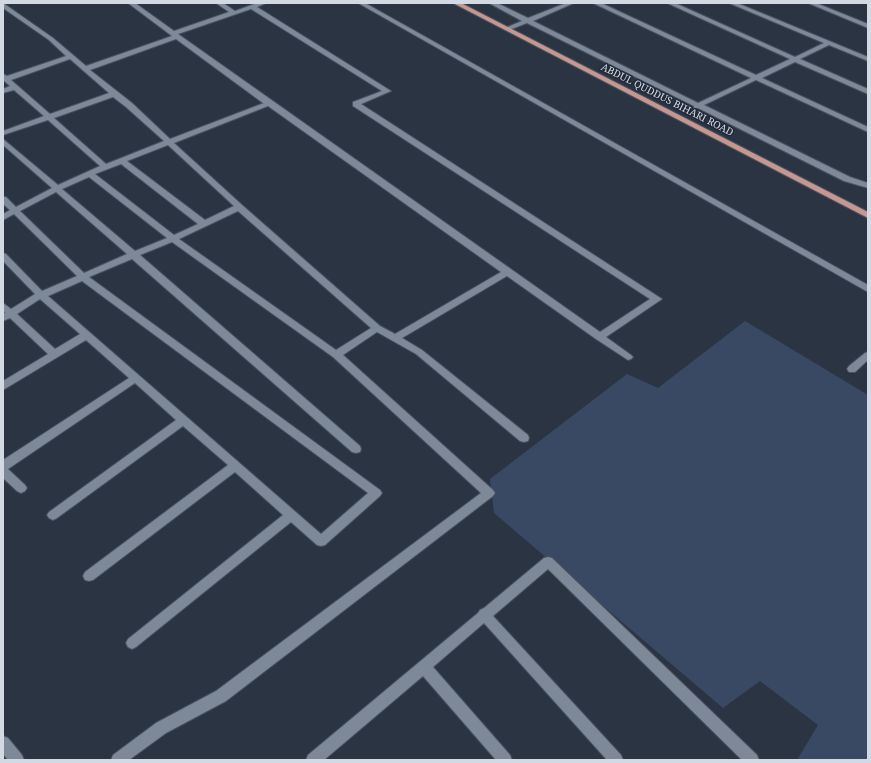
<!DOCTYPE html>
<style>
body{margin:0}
#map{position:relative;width:871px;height:763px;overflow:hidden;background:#2b3443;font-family:"Noto Serif",serif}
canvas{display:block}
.frame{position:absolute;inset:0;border:4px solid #d3d9e2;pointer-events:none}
</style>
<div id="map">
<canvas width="871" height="763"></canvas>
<div class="frame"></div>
</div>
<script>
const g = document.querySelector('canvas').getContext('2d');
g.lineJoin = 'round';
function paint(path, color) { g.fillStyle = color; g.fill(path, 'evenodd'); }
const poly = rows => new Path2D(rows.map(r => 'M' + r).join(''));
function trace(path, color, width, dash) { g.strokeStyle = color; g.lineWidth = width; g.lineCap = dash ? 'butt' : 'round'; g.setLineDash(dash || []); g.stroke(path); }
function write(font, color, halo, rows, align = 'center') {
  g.font = font + ' "Noto Serif",serif'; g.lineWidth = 3; g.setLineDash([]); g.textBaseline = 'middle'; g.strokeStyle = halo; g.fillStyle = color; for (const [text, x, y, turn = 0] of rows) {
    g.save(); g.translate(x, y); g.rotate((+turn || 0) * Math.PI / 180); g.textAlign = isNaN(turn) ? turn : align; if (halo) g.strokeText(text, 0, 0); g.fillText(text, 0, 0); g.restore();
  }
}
paint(poly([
 [745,321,868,395,868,760,797,760,818,725,760,681,723,708,494,513,490,479,627,374,658,388]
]), '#3a4963');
const minor = poly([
 [3,3,53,38,86,66,172,36,128,3,135,3,174,31,229,12,216,3,223,3,235,11,257,3,266,3,257,7,391,91,361,104,662,299,606,337,631,355,633,357,631,359,628,360,596,339,507,276,402,338,422,350,528,435,529,438,528,441,524,442,520,441,416,354,377,332,343,355,493,490,495,493,493,496,226,701,166,733,129,760,111,760,113,755,156,723,216,691,481,493,333,357,172,242,140,255,360,446,361,449,360,452,356,453,352,452,132,259,89,277,380,490,382,493,380,496,325,545,321,546,317,545,291,522,136,647,132,649,128,647,126,643,128,639,283,515,235,472,93,580,89,581,85,580,83,576,85,572,228,465,183,426,57,518,53,520,49,518,47,515,49,512,176,420,135,383,8,469,25,485,27,488,25,491,21,493,17,491,3,478,3,460,129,378,86,340,3,390,3,381,48,354,10,318,3,321,3,314,5,313,3,311,3,303,11,309,35,294,3,261,3,253,6,254,42,291,77,276,14,214,3,220,3,214,10,210,3,204,3,197,6,197,16,207,52,188,3,145,3,139,58,185,100,166,48,120,3,135,3,131,44,116,14,90,3,93,3,89,10,86,3,80,3,74,7,76,66,56,49,40,3,8,3,3],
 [251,9,382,91,353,102,353,106,650,299,600,332,178,34,251,9],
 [176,39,263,103,264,103,170,139,132,103,90,70,176,39],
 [70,59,109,93,50,114,11,80,70,59],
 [113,97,126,107,164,141,106,164,54,118,113,97],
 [268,106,501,272,395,334,380,326,242,205,174,143,268,106],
 [168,145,234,206,205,220,127,161,168,145],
 [121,164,198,224,174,235,95,174,121,164],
 [89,177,167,238,135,251,62,189,89,177],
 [56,192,127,254,84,273,20,211,56,192],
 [238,211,371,328,336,350,179,239,238,211],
 [82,281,368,493,321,534,48,296,82,281],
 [40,299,80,334,55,349,17,314,40,299],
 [358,3,365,3,868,285,868,292,358,3],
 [489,3,497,3,528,18,566,3,574,3,533,21,698,103,751,78,593,3,601,3,756,75,790,59,667,3,675,3,795,57,824,43,729,3,737,3,868,57,868,61,829,45,800,59,868,89,868,94,795,62,762,78,868,127,868,132,756,80,704,105,850,177,868,183,868,188,844,181,698,108,694,108,694,106,527,23,509,30,505,30,505,28,522,21,489,3],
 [808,3,816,3,868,24,868,28,808,3],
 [868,352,868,360,855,372,849,372,847,369,849,366,865,353,868,352],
 [548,557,552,558,757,755,759,760,742,760,548,569,493,616,621,755,623,760,607,760,484,623,433,667,510,755,512,760,496,760,423,676,324,760,306,760,308,755,478,613,480,610,484,608,544,558,548,557],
 [3,736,8,738,22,755,24,760,8,760,3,754,3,736]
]);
const major = poly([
 [453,3,461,3,868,212,868,218,453,3]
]);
trace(minor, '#49515d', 2);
trace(major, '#49515d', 2);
paint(minor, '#7d8899');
paint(major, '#c59790');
write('10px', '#d3d9e2', '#222a39', [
 ["ABDUL QUDDUS BIHARI ROAD",667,100,27]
]);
</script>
